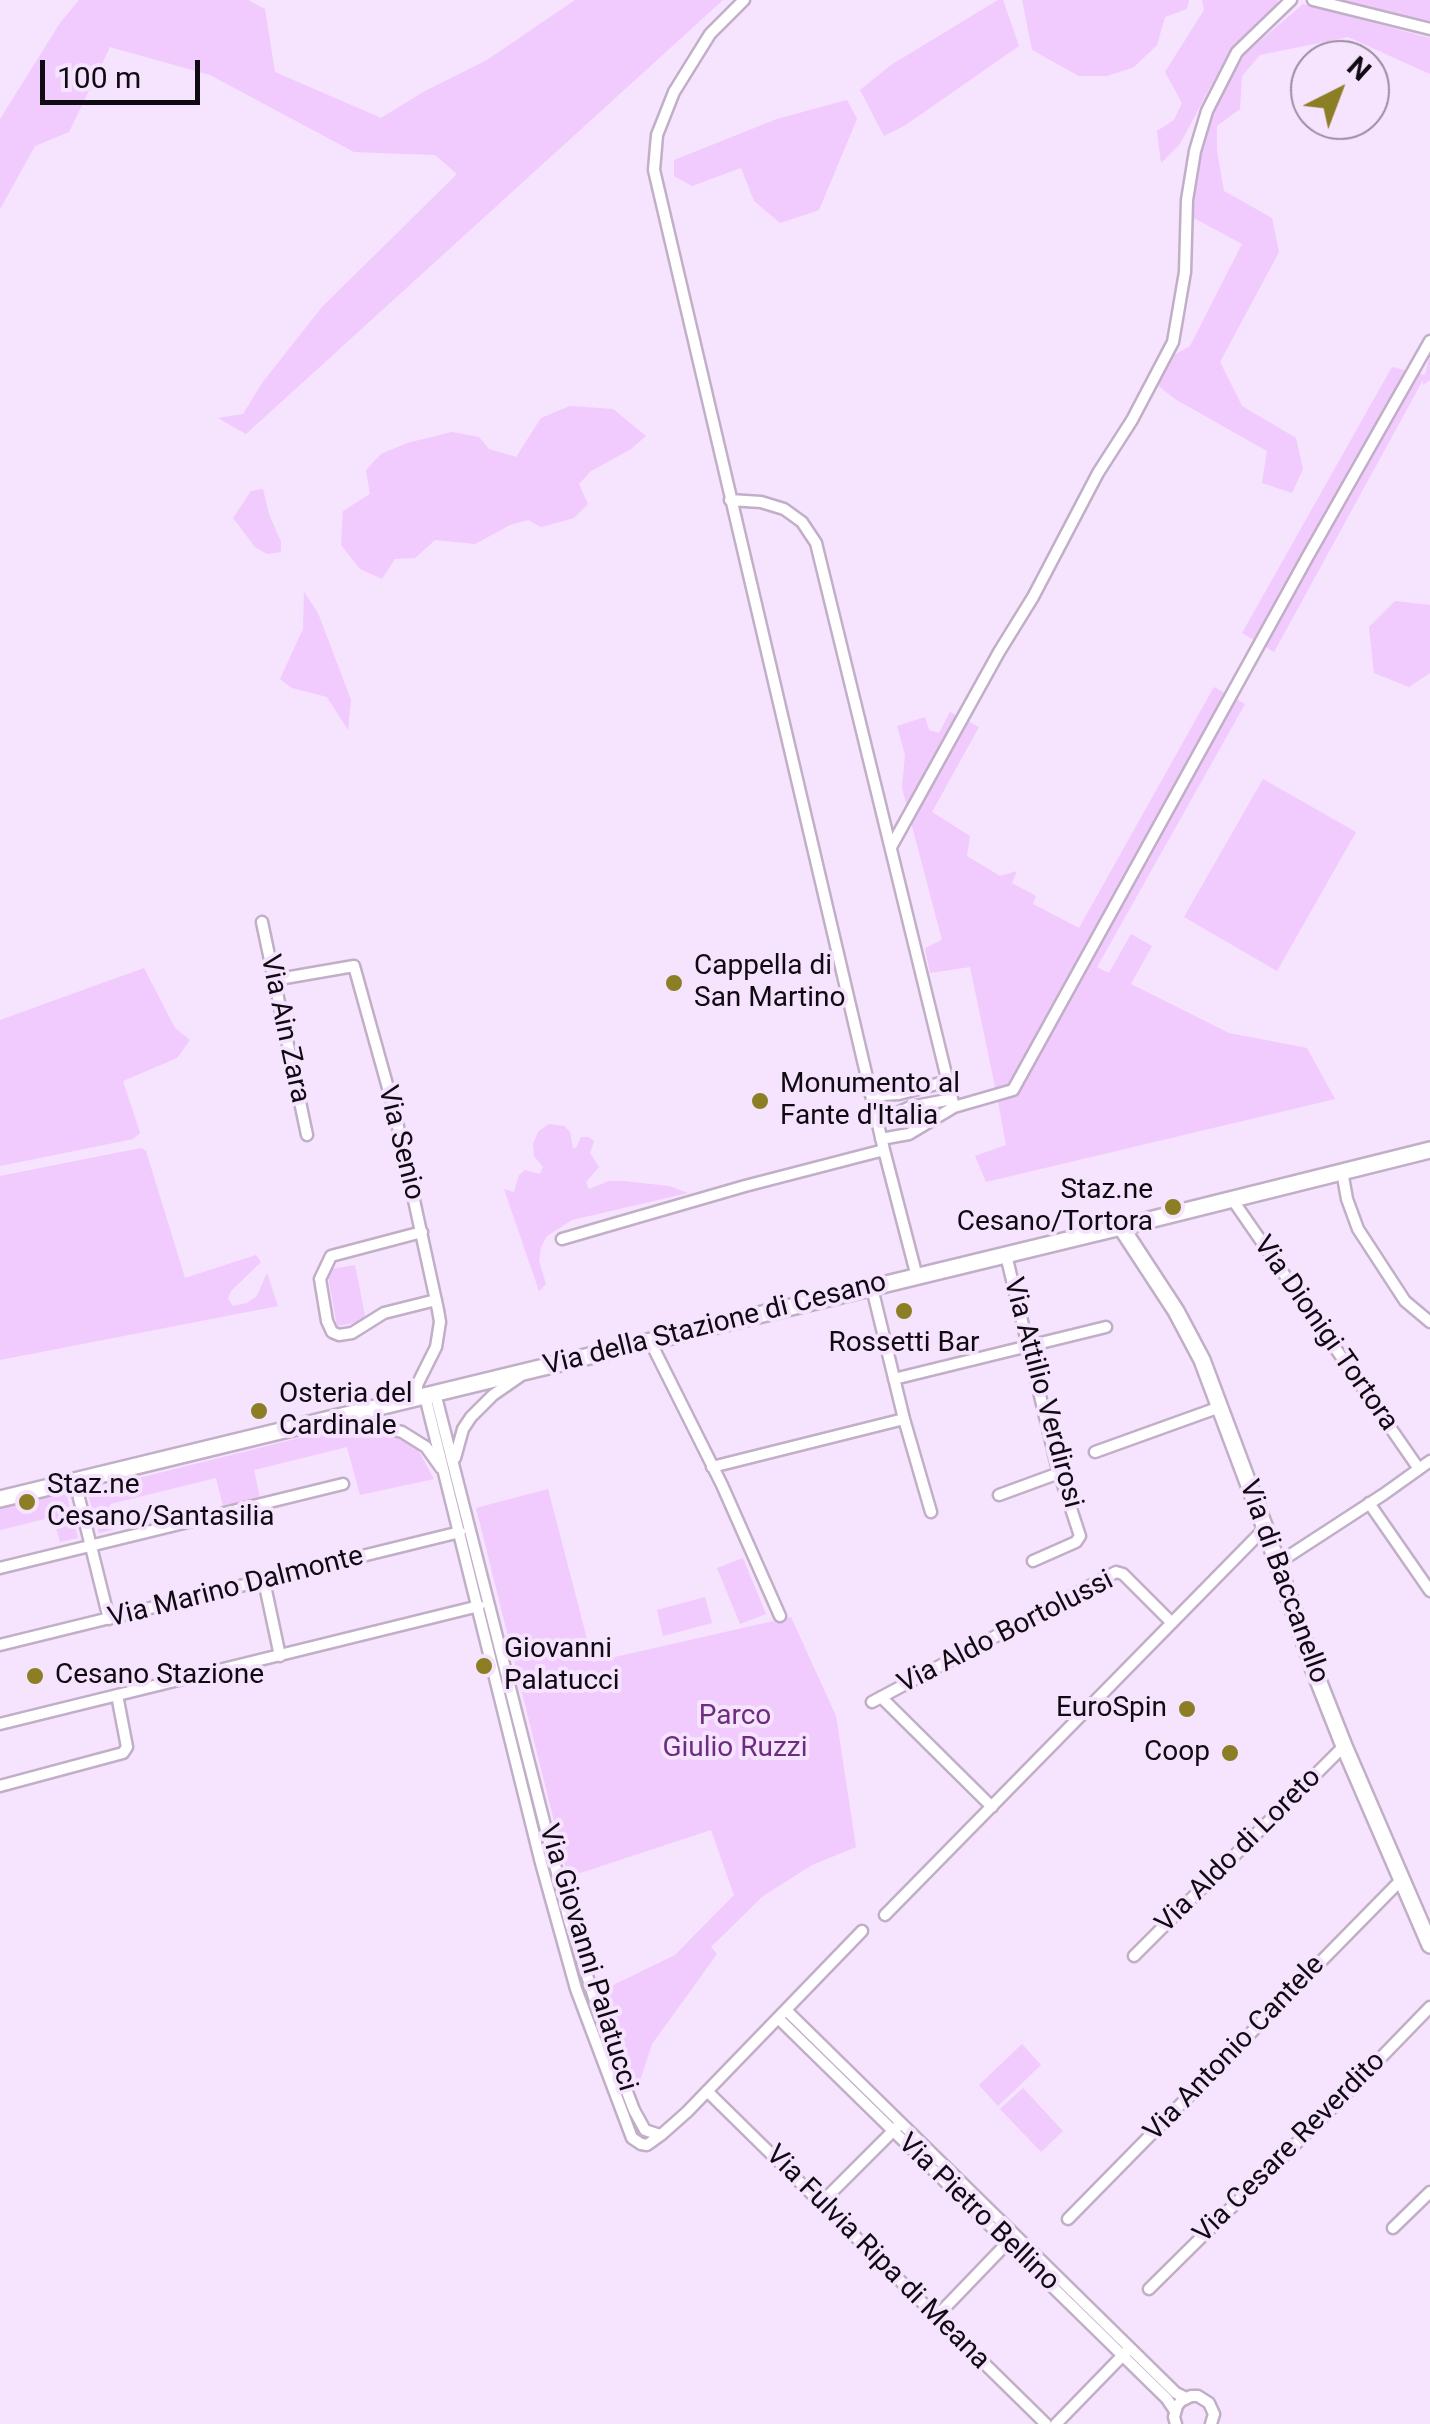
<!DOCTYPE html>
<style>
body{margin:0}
#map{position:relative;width:1430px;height:2424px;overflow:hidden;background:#f6e3fd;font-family:Roboto,sans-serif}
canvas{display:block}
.north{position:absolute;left:1290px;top:40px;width:100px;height:100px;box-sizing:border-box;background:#f6e3fd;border:2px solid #9a8c9f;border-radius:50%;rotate:42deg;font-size:28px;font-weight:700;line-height:40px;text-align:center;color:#100a12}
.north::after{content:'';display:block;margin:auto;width:35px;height:45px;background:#8b7e24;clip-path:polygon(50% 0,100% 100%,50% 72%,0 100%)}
.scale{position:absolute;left:40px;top:60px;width:160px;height:45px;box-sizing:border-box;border:5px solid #100a12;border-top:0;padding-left:12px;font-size:30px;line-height:35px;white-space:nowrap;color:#100a12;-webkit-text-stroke:8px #f6e3fd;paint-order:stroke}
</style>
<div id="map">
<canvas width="1430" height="2424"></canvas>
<div class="north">N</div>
<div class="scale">100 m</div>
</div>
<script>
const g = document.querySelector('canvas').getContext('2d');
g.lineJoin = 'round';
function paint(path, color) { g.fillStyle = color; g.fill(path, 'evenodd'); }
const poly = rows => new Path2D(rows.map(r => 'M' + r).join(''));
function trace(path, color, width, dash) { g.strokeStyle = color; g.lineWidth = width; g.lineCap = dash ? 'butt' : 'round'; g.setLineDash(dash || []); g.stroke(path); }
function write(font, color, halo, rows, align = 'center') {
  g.font = font + ' Roboto,sans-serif'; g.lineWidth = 8; g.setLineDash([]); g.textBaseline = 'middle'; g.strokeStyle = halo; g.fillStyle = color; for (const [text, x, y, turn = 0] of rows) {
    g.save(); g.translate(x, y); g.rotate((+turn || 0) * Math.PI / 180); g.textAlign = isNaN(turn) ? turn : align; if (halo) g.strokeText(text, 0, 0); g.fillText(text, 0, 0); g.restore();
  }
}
paint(poly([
 [79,0,248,0,265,9,275,72,381,118,425,91,487,60,575,0,723,0,246,434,218,418,243,414,262,383,322,307,457,174,435,155,354,152,210,75,110,47,69,132,35,146,0,209,0,119,60,23],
 [998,0,1003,0,1019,46,904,126,884,136,860,90,891,65],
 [1022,0,1189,0,1187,9,1165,17,1157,45,1134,67,1107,76,1079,76,1032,50],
 [1202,0,1278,0,1277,5,1232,46,1180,144,1161,163,1157,131,1174,120,1182,103,1165,72,1204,10],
 [1340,0,1430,0,1430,22,1381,10],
 [1303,4,1430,38,1430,74,1348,37,1260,55,1242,76,1240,109,1217,126,1217,151,1224,191,1272,218,1279,252,1220,362,1242,406,1296,438,1303,469,1292,493,1262,483,1267,451,1175,399,1156,384,1174,355,1190,346,1242,244,1192,217,1188,193,1211,113,1245,54],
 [847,100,857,119,819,210,780,223,754,201,741,168,692,186,674,176,674,160,777,119],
 [1430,354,1430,380,1423,385,1423,380,1274,652,1242,633,1392,367,1425,375],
 [570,406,613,409,646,436,631,449,591,471,579,484,588,504,574,518,541,527,528,520,510,525,475,544,435,540,415,558,395,559,382,579,360,569,341,545,343,511,370,494,366,470,381,454,407,443,452,432,479,437,489,449,516,457,541,418],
 [263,489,269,514,281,542,281,552,267,554,255,547,233,518,251,491],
 [304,592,318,613,351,700,348,730,327,697,292,688,280,679,303,629],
 [1395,601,1430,605,1430,673,1409,687,1374,673,1369,627],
 [1214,687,1245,704,1097,967,1109,973,1131,934,1152,946,1131,984,1229,1033,1307,1048,1335,1099,986,1182,975,1156,1006,1145,997,1096,970,967,930,973,925,948,942,940,902,788,905,755,897,726,925,717,929,730,939,733,950,712,979,727,932,812,970,836,967,856,1000,876,1017,871,1012,883,1036,896,1033,904,1079,928],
 [1263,779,1356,832,1277,971,1184,917],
 [144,968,175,1028,190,1040,177,1058,123,1081,140,1133,133,1139,0,1166,0,1020],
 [549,1124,564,1126,570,1132,573,1148,576,1148,581,1137,588,1137,594,1141,590,1153,599,1167,586,1182,589,1189,609,1181,623,1181,669,1186,688,1193,572,1220,547,1236,541,1247,539,1261,546,1284,539,1291,504,1189,514,1192,519,1175,525,1170,540,1174,543,1167,534,1156,533,1144,538,1132],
 [141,1148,146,1151,185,1278,256,1255,261,1262,231,1291,228,1299,233,1306,247,1303,257,1296,267,1273,278,1306,0,1360,0,1176],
 [355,1265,366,1321,337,1326,327,1270],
 [319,1433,383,1434,396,1436,418,1450,434,1479,360,1495,347,1447,254,1470,260,1498,223,1506,216,1478,110,1504,115,1529,99,1533,87,1491],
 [548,1489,593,1662,791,1617,836,1716,856,1847,812,1865,763,1896,711,1947,717,1954,652,2044,638,2087,601,1991,675,1955,734,1895,711,1830,568,1877,476,1508],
 [66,1493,78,1538,60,1542,53,1517,0,1530,0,1509],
 [743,1558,766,1614,740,1624,717,1568],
 [705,1597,712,1623,663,1636,657,1610],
 [1022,2044,1041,2065,998,2106,979,2085],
 [1023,2088,1063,2131,1041,2152,1000,2109]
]), '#f1cafe');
const street = poly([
 [744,0,710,34,674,92,657,135,654,170,884,1150,917,1277],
 [1313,0,1430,29],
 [730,500,761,502,784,509,802,522,816,543,954,1107],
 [891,847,999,652,1033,597,1098,473,1132,420,1173,342,1185,272,1187,200,1195,151,1207,111,1237,52,1291,0],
 [262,922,307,1135],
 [273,980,354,966,395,1113,438,1310,440,1322,436,1347,417,1385,417,1397],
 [870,1093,881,1095,899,1094,948,1081],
 [877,1122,910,1107,952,1099],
 [881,1139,909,1134,954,1107,1013,1090,1308,556,1430,341],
 [1342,1171,1347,1199,1358,1229,1405,1301,1430,1322],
 [1232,1199,1419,1469],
 [422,1232,331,1256,320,1279,327,1321,332,1332,339,1335,352,1333,384,1313,436,1300],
 [562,1239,745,1186,884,1150],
 [1006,1255,1057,1466,1080,1536,1076,1542,1033,1561],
 [872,1288,904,1419,931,1512],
 [650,1341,722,1485,780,1616],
 [894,1379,1106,1327],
 [435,1393,569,1920,612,2053,634,2110,645,2130,660,2135],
 [425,1396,541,1863,576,1989,632,2138,641,2144,647,2145,661,2135,687,2112,862,1931],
 [334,1421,380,1426,402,1432,426,1447,441,1468],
 [1095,1452,1220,1407],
 [455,1458,463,1429,471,1417,493,1395,519,1377],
 [712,1467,904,1419],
 [75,1482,109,1619],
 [999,1495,1059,1473],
 [1369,1503,1430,1591],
 [1278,1563,1384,1494,1430,1461],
 [0,1568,343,1484],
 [264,1581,280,1656],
 [0,1645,460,1532],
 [881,1697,992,1807],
 [872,1702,1116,1572,1123,1574,1172,1623],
 [0,1724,479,1606],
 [0,1786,123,1753,127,1747,117,1695],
 [885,1915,1265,1528],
 [1134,1956,1344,1746],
 [786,2010,1176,2393,1186,2398],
 [778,2018,1167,2399,1175,2411],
 [707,2091,1046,2424],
 [821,2203,897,2127],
 [1068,2219,1402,1879],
 [1393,2228,1430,2192],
 [1149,2289,1333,2107,1430,2007],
 [936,2317,1011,2239],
 [1056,2424,1126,2352],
 [1176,2424,1174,2417,1177,2406,1181,2401,1191,2396,1198,2396,1209,2403,1214,2414,1211,2424]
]);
const secondary = poly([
 [1121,1227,1176,1311,1202,1360,1265,1528,1314,1670,1344,1746,1430,1945],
 [0,1499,1121,1227,1430,1150]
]);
trace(street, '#c1aec7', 15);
trace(secondary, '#c1aec7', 20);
trace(street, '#fff', 10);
trace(secondary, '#fff', 15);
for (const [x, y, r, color] of [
 [674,983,10,"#8b7e24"],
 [760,1101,10,"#8b7e24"],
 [1173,1207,10,"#8b7e24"],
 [904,1311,10,"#8b7e24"],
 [259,1411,10,"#8b7e24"],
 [27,1502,10,"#8b7e24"],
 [484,1666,10,"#8b7e24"],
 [35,1676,10,"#8b7e24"],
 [1187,1709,10,"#8b7e24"],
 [1230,1753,10,"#8b7e24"]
]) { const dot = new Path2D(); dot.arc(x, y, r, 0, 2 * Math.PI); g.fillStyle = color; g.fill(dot); trace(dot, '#f6e3fd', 4); }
write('28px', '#100a12', '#f6e3fd', [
 ["Cappella di",694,967],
 ["San Martino",694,999],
 ["Monumento al",780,1085],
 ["Fante d'Italia",780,1117],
 ["Staz.ne",1153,1191,"right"],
 ["Cesano/Tortora",1153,1223,"right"],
 ["Rossetti Bar",904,1344,"center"],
 ["Osteria del",279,1395],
 ["Cardinale",279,1427],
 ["Staz.ne",47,1486],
 ["Cesano/Santasilia",47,1518],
 ["Giovanni",504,1650],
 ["Palatucci",504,1682],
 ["Cesano Stazione",55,1676],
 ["EuroSpin",1167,1709,"right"],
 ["Coop",1210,1753,"right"]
], 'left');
write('28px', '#100a12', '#f6e3fd', [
 ["Via Ain Zara",284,1029,78],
 ["Via Senio",400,1143,76],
 ["Via della Stazione di Cesano",715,1325,-14],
 ["Via Dionigi Tortora",1325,1334,55],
 ["Via Attilio Verdirosi",1042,1393,75],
 ["Via di Baccanello",1283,1582,70],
 ["Via Marino Dalmonte",236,1588,-14],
 ["Via Aldo Bortolussi",1006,1633,-27],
 ["Via Aldo di Loreto",1239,1851,-45],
 ["Via Giovanni Palatucci",587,1958,73],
 ["Via Antonio Cantele",1235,2049,-46],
 ["Via Cesare Reverdito",1290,2148,-45],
 ["Via Pietro Bellino",978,2213,44],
 ["Via Fulvia Ripa di Meana",877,2258,45]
]);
write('28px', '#6c2d7f', '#f6e3fd', [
 ["Parco",735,1717],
 ["Giulio Ruzzi",735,1749]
]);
</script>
